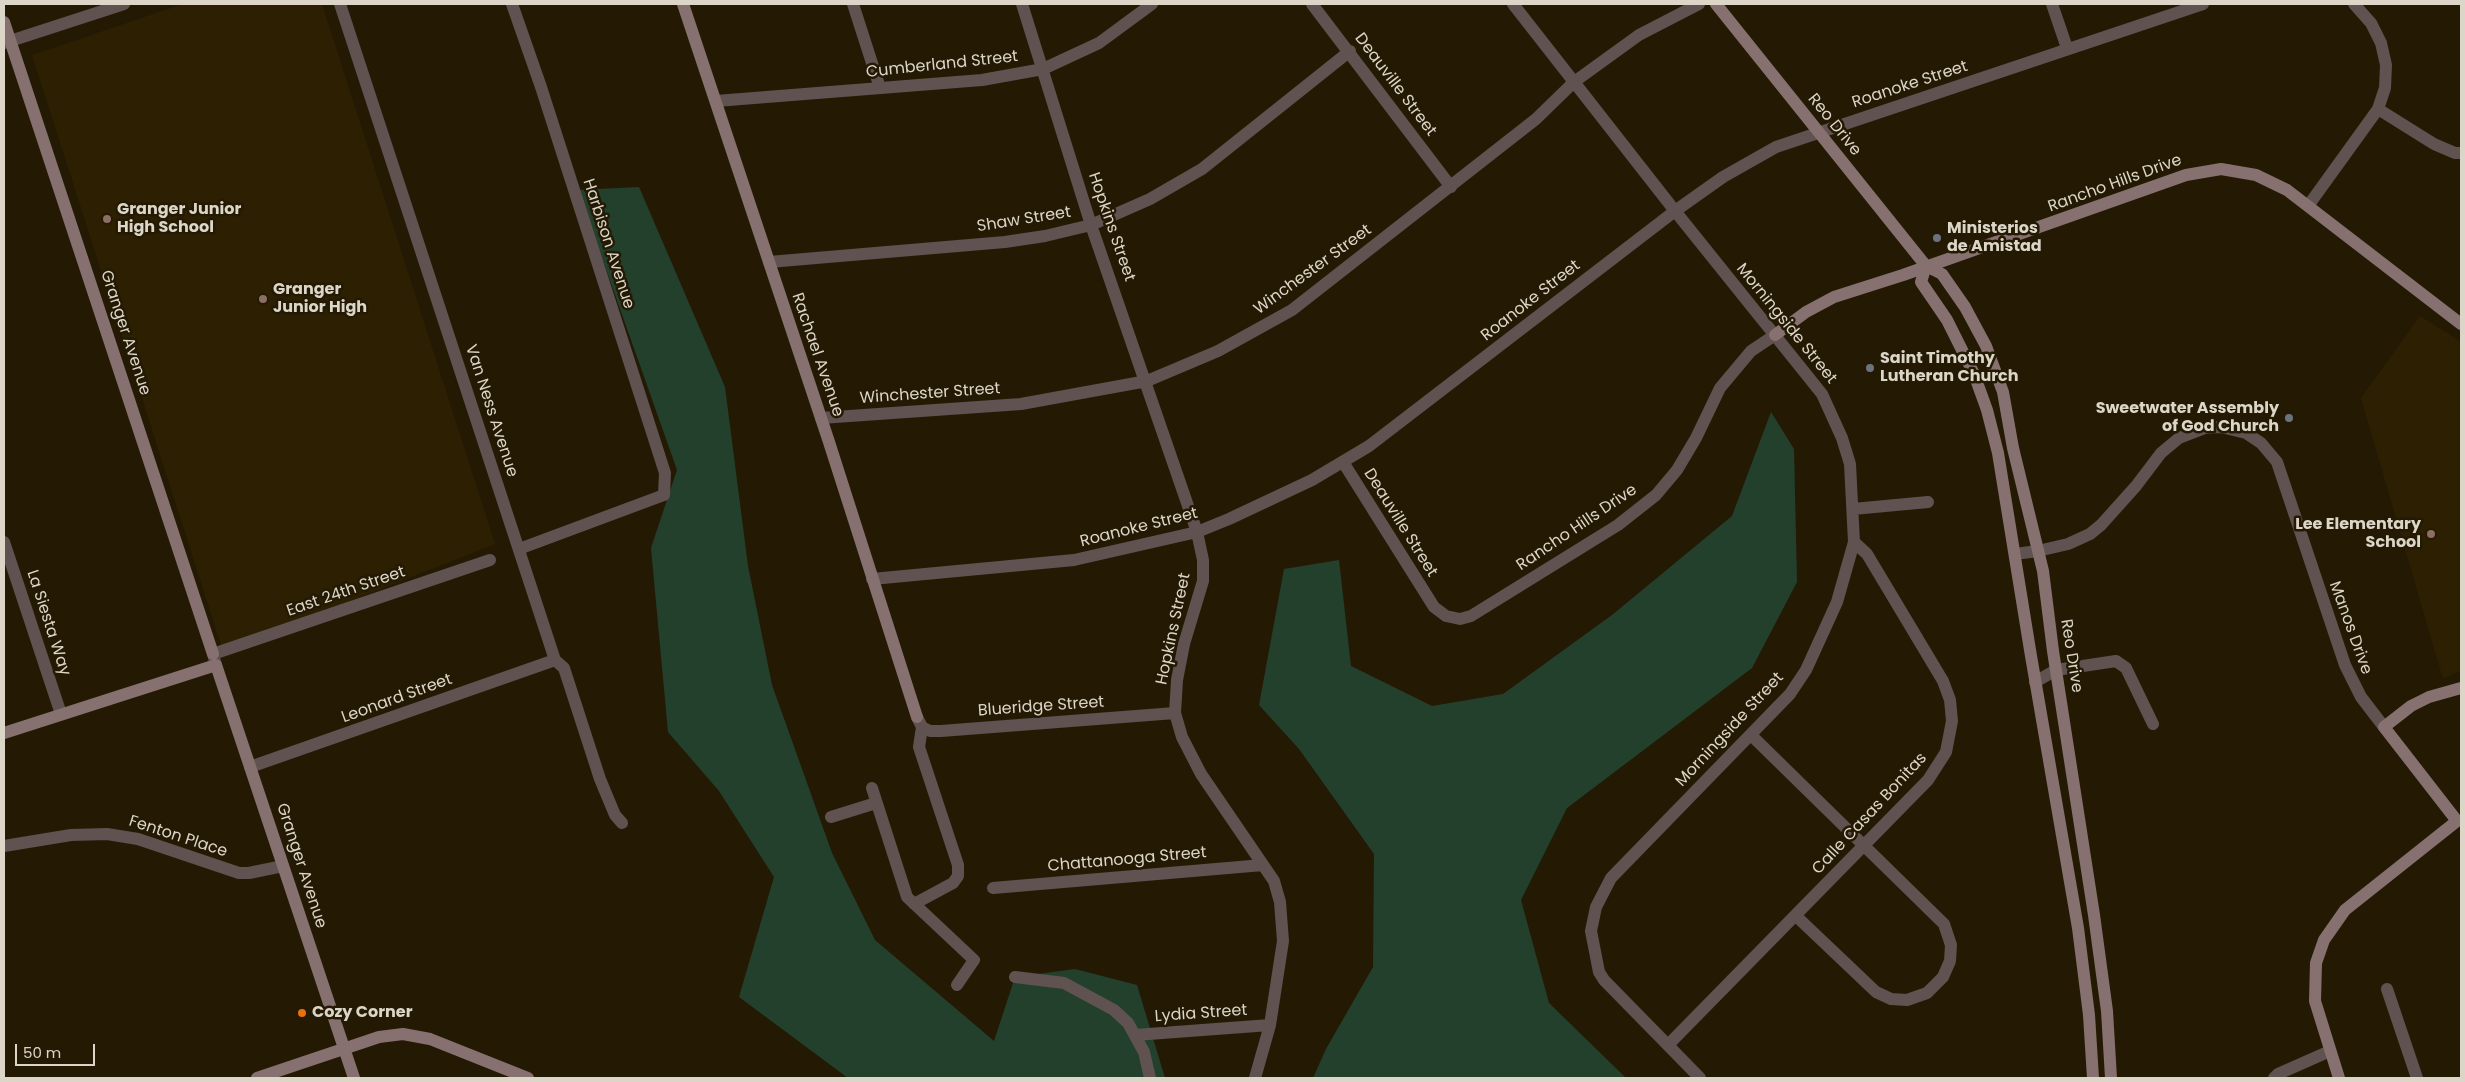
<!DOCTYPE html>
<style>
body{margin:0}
#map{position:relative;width:2465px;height:1082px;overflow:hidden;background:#241a04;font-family:Poppins,sans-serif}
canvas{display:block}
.frame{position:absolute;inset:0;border:5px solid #dcd6c8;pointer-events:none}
.scale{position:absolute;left:15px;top:1044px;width:80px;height:22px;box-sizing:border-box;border:2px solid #dcd6c8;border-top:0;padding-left:6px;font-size:15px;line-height:18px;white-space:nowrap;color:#dcd6c8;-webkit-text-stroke:4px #241a04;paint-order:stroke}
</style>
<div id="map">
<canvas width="2465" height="1082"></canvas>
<div class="frame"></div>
<div class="scale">50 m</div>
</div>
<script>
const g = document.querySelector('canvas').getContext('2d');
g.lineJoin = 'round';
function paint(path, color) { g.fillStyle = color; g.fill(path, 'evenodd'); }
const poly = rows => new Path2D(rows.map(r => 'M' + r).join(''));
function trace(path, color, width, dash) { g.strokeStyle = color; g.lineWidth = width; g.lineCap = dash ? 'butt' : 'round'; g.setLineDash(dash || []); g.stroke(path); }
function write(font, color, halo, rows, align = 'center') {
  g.font = font + ' Poppins,sans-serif'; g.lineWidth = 5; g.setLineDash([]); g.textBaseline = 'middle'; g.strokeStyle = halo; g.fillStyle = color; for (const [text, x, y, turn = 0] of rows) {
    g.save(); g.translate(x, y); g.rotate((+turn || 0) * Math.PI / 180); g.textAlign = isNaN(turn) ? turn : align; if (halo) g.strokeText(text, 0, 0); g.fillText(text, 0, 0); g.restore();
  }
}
paint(poly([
 [183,4,322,4,495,544,223,651,32,55],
 [2420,316,2461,342,2461,670,2443,679,2361,398]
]), '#2d2002');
paint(poly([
 [639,187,725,387,748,566,772,685,832,853,875,940,994,1041,1015,977,1075,969,1137,985,1165,1078,848,1078,739,997,774,877,719,791,668,732,651,548,677,470,578,190],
 [1771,412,1794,449,1797,582,1752,668,1567,808,1521,900,1549,1003,1626,1078,1313,1078,1326,1049,1373,967,1374,854,1299,749,1259,705,1284,569,1339,560,1351,666,1432,706,1503,694,1612,615,1732,516]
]), '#23402d');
trace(poly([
 [340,4,555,660,564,668,600,779,615,815,622,823],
 [512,4,541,87,665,473,664,495,519,549],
 [853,4,880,88],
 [1022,4,1091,225,1197,532,1203,560,1203,581,1184,644,1177,680,1175,713,1182,737,1201,774,1274,881,1280,902,1283,941,1270,1025,1255,1078],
 [1312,4,1451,187],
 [1513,4,1675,211,1822,394,1842,438,1850,464,1854,542,1837,602,1806,670,1790,694,1611,878,1596,907,1591,931,1599,972,1604,980,1700,1078],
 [2052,4,2067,48],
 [4,43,124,4],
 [716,101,982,80,1043,69,1099,43,1152,4],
 [2378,109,2434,144,2455,153,2461,153],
 [2308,206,2378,109,2385,88,2386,65,2381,43,2371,23,2354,4],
 [769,262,1005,242,1045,236,1091,225,1150,199,1202,169,1350,51],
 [821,418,1021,404,1147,381,1218,351,1292,310,1536,119,1574,82,1639,35,1699,4],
 [1343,462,1434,607,1446,616,1460,619,1471,616,1618,525,1656,495,1677,470,1696,438,1720,388,1751,351,1775,335],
 [1853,509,1928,502],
 [4,542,61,714],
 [2015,554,2038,551,2068,544,2090,534,2101,525,2136,486,2161,453,2179,438,2205,428,2221,427,2246,433,2261,443,2277,462,2345,665,2361,697,2384,727],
 [872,579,1074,560,1197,532,1229,519,1312,480,1369,446,1675,211,1723,177,1776,147,2203,4],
 [216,665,213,654,490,560],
 [2035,682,2056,670,2116,661,2126,668,2153,724],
 [917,717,922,727,930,731,941,731,1175,713],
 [1751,735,1944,924,1951,945,1950,961,1943,977,1927,993,1907,1000,1891,999,1876,992,1796,916],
 [250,767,555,660],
 [872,788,907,897,974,960,957,985],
 [831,817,876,803],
 [4,846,71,835,107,834,138,839,239,873,249,873,283,866],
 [993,888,1263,865],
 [914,904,953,883,958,876,958,865,919,747,922,727],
 [1015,977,1064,983,1114,1010,1128,1023,1144,1052,1150,1078],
 [2387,989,2417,1078],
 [1135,1035,1270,1025],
 [1668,1045,1928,780,1946,752,1952,721,1950,700,1943,681,1867,554,1854,542],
 [2274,1078,2278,1074,2330,1051]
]), '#5f5251', 12);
trace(poly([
 [683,4,829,442,917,717],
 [1716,4,1926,266,1942,274,1965,307,1986,346,2003,392,2013,448,2043,571,2053,651,2094,915,2107,1011,2111,1078],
 [4,22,213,654],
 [1926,266,1921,282,1947,320,1974,374,1987,410,1998,453,2031,656,2078,928,2089,1015,2093,1078],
 [1775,335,1806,312,1834,297,1903,275,2186,175,2221,169,2256,175,2287,190,2461,324],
 [4,733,216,665,354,1078],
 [257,1078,379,1037,403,1034,430,1039,528,1078],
 [2339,1078,2315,1001,2316,963,2324,940,2345,910,2457,821,2384,727,2411,706,2429,697,2461,688]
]), '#867170', 12);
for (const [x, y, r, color] of [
 [107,219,5,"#8d6e63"],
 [1937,238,5,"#6b7280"],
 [263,299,5,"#8d6e63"],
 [1870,368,5,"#6b7280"],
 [2289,418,5,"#6b7280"],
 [2431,534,5,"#8d6e63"],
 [302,1013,5,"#e8710a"]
]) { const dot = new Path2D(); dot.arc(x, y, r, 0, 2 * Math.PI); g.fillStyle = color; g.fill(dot); trace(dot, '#241a04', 2); }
write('16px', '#dcd6c8', '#241a04', [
 ["Cumberland Street",942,65,-6],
 ["Deauville Street",1395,85,53],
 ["Roanoke Street",1910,85,-18],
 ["Reo Drive",1834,125,51],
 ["Rancho Hills Drive",2115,184,-20],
 ["Shaw Street",1024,220,-9],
 ["Hopkins Street",1111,227,71],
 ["Harbison Avenue",608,244,72],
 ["Winchester Street",1313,270,-36],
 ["Roanoke Street",1531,301,-38],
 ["Morningside Street",1786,324,51],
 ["Granger Avenue",125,333,72],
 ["Rachael Avenue",817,355,71],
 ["Winchester Street",930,394,-4],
 ["Van Ness Avenue",491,411,72],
 ["Deauville Street",1400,523,58],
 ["Roanoke Street",1139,528,-14],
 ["Rancho Hills Drive",1577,528,-34],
 ["East 24th Street",346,592,-19],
 ["La Siesta Way",48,623,72],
 ["Manos Drive",2350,628,70],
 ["Hopkins Street",1174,629,-78],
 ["Reo Drive",2071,656,81],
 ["Leonard Street",397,699,-20],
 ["Blueridge Street",1041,707,-4],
 ["Morningside Street",1730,730,-47],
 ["Calle Casas Bonitas",1870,814,-47],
 ["Fenton Place",178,837,18],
 ["Chattanooga Street",1127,860,-5],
 ["Granger Avenue",301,866,72],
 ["Lydia Street",1201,1014,-4]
]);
write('bold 16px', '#dcd6c8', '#241a04', [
 ["Granger Junior",117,210],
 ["High School",117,228],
 ["Ministerios",1947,229],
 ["de Amistad",1947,247],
 ["Granger",273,290],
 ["Junior High",273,308],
 ["Saint Timothy",1880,359],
 ["Lutheran Church",1880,377],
 ["Sweetwater Assembly",2279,409,"right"],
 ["of God Church",2279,427,"right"],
 ["Lee Elementary",2421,525,"right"],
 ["School",2421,543,"right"],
 ["Cozy Corner",312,1013]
], 'left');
</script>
